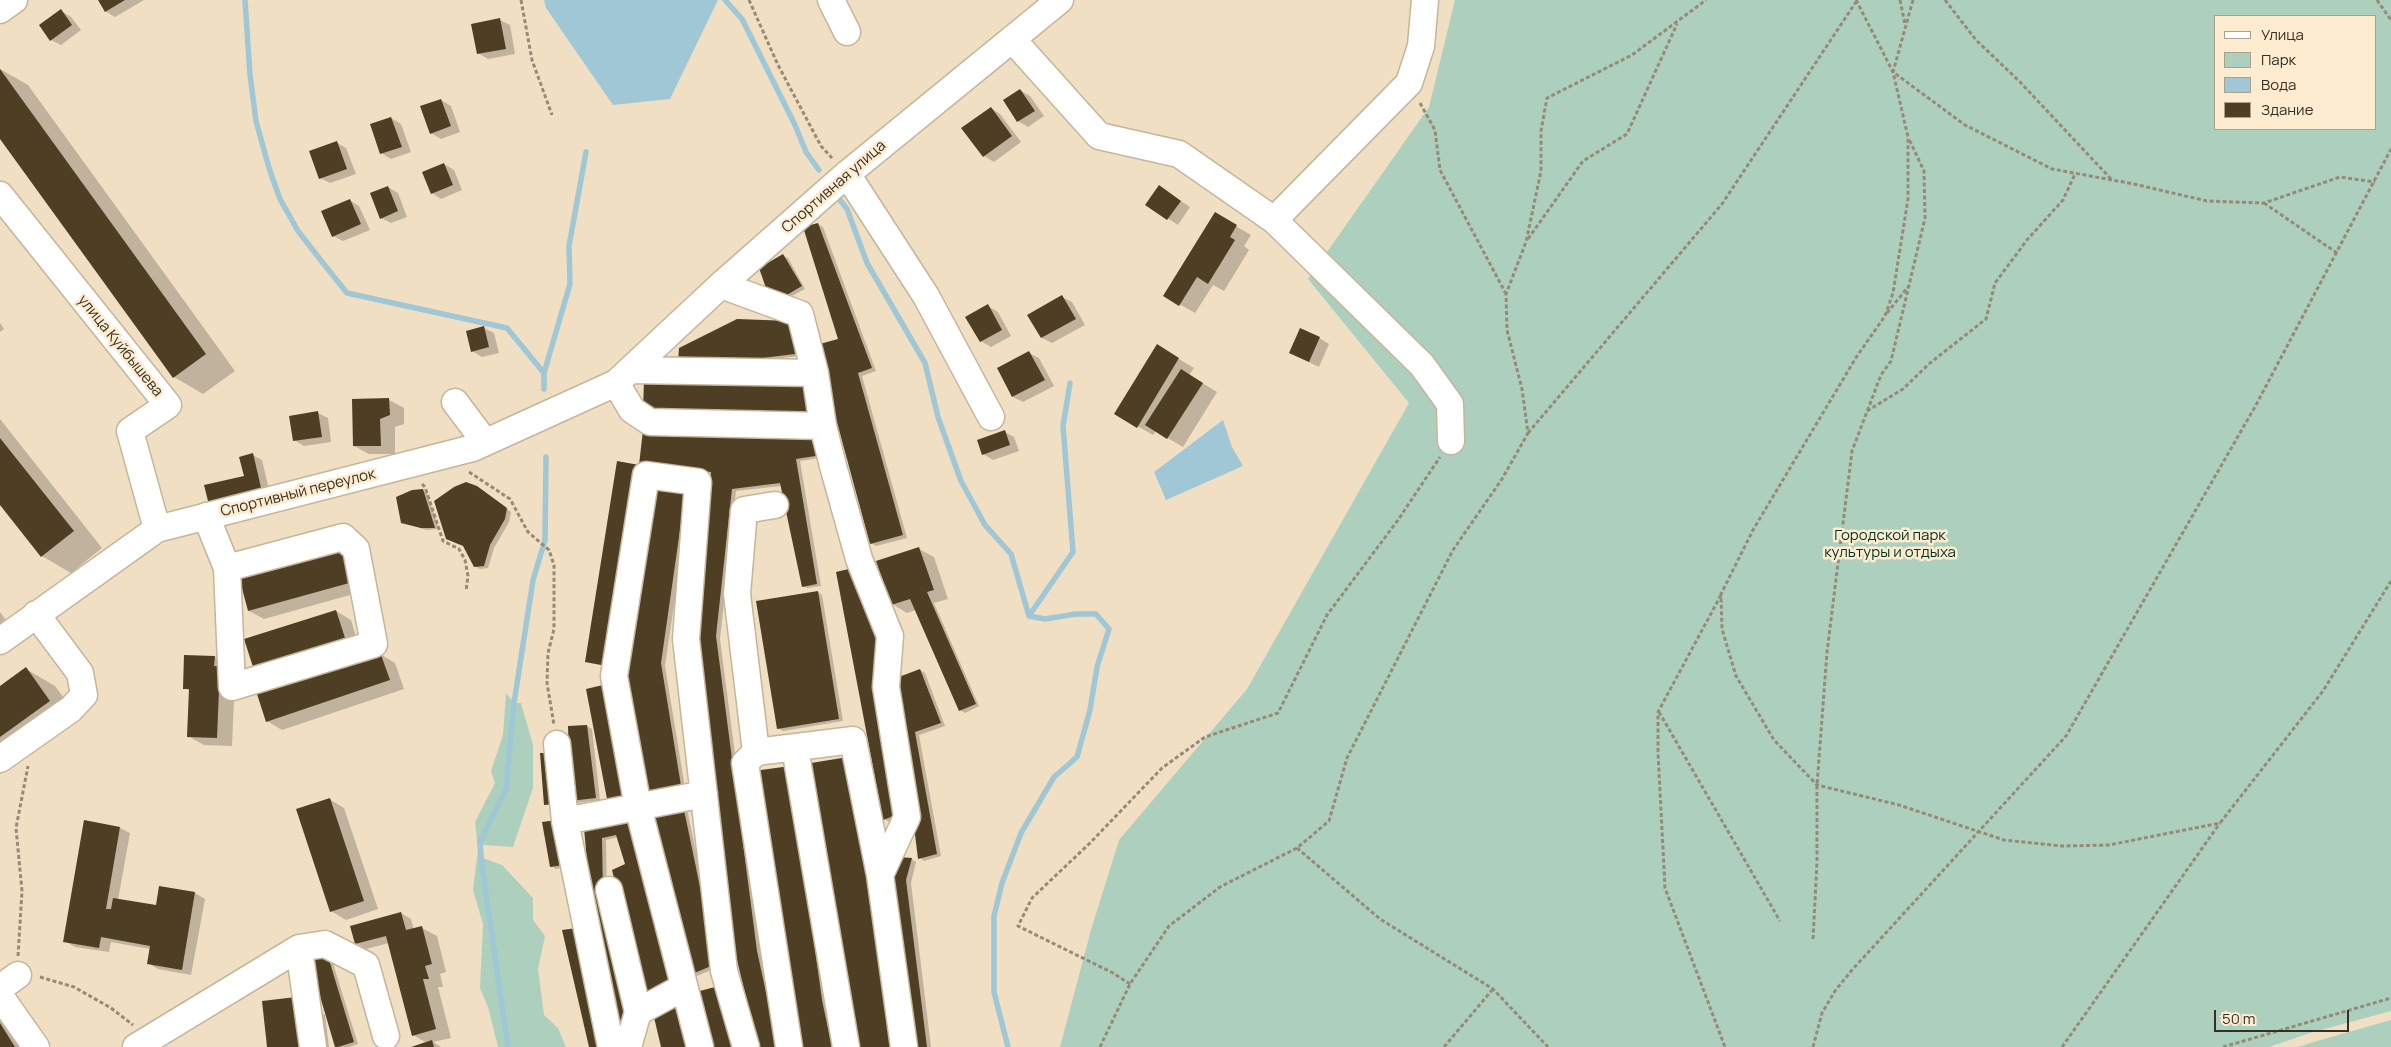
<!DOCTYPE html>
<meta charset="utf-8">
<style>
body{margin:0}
#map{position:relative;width:2391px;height:1047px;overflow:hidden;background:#f0dfc3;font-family:Manrope,sans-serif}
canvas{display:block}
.legend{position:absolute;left:2214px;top:15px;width:162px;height:115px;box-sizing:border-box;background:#fdecd0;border:1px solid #ada08b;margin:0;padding:6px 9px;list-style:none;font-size:15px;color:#352f24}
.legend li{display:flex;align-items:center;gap:10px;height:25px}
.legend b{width:25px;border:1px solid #ada08b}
.scale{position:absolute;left:2214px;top:1010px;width:135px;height:22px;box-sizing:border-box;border:2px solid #352f24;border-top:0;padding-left:6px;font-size:15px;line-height:18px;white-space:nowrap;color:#352f24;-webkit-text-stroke:4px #fdecd0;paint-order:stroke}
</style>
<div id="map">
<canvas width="2391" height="1047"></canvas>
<ul class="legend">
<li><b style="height:6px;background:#fff"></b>Улица</li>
<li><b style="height:14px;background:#add0be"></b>Парк</li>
<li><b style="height:14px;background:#a0c7d5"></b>Вода</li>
<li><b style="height:14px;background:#4e3e24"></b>Здание</li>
</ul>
<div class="scale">50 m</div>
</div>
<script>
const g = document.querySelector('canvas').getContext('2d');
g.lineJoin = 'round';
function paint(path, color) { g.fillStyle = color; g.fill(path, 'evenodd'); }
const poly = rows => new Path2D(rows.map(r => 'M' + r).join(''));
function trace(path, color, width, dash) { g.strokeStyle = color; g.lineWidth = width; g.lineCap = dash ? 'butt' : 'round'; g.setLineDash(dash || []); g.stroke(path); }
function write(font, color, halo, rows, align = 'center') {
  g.font = font + ' Manrope,sans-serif'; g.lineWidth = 5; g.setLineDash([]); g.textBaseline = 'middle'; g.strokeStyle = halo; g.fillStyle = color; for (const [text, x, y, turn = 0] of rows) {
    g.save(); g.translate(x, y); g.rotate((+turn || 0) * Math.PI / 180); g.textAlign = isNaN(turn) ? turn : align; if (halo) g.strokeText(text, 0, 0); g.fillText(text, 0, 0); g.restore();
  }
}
paint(poly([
 [1455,0,2391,0,2391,1011,2310,1033,2269,1047,1060,1047,1091,930,1119,840,1247,689,1409,403,1308,279,1429,107],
 [2215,16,2375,16,2375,129,2215,129],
 [506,693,514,703,521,703,533,745,533,788,513,847,483,845,483,858,502,865,533,898,533,920,545,936,538,969,544,1015,558,1028,566,1047,498,1047,488,1007,480,988,483,924,473,890,478,850,475,822,495,783,491,771,503,735],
 [2391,1020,2391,1047,2298,1047,2317,1041]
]), '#add0be');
paint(poly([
 [544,0,718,0,670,99,613,105,546,8],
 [1223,420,1232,447,1243,466,1166,500,1154,472]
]), '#a0c7d5');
paint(poly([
 [99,0,144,0,115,17,105,11],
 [61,11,71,17,81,30,61,45,51,40],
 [500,20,510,25,515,54,488,59,478,53],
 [0,69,28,85,235,371,203,394,174,377,0,137],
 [1020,90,1030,96,1044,116,1028,127,1018,121],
 [441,100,451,106,460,132,441,139,431,133],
 [991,108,1000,114,1021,142,994,162,984,156],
 [391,118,401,124,411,152,391,159,381,153],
 [337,143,346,148,356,174,330,183,320,178],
 [444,164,454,170,462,190,441,199,432,193],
 [388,187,398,193,407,217,391,223,381,218],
 [1160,187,1190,207,1178,225,1147,205],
 [349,200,359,206,370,230,343,241,333,236],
 [1215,214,1251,235,1244,246,1249,250,1224,291,1213,285,1195,313,1165,296],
 [818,224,823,227,876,371,862,376,907,538,876,546,871,543,840,340],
 [783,256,788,258,805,289,790,297,772,290],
 [1062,297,1072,302,1085,325,1052,343,1042,338],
 [988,306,998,312,1011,336,991,347,981,341],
 [790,322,799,356,712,367],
 [0,323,4,329,0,332],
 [484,328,494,333,499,353,482,357,472,351],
 [1319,338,1329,344,1319,367,1290,353],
 [1029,353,1039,358,1054,386,1023,402,1013,397],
 [1172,355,1194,368,1189,375,1217,392,1183,447,1156,431,1153,435,1116,414],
 [354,400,389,400,404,408,404,424,395,427,395,454,369,454,354,446],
 [318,413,328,418,331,442,304,446,294,440],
 [0,419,102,548,71,573,42,556,0,503],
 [644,431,826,457,800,461,821,586,807,588,803,586,781,486,736,491,720,639,761,954,782,1047,760,1047,697,633,712,474,643,467,611,667,586,662,640,466],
 [1005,432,1014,437,1019,451,993,460,983,454],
 [253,455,262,460,271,498,245,477],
 [654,485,691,491,665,666,686,794,654,801],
 [423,490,427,493,439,529,426,530,402,522],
 [482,490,511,512,509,522,494,548,488,568,480,569,475,566],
 [343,549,368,590,264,619,249,611],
 [919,549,934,557,948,599,934,603,979,706,965,713,960,710,916,610,907,613,892,604],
 [853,569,880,633,903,816,889,822,884,819],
 [818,592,822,595,843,721,783,731,778,728],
 [336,611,351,620,360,650,245,639],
 [0,612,10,626,0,633],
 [380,654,395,663,404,689,282,730,267,721],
 [215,657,230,666,235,676,232,746,204,745,188,736,190,691,184,688],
 [26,669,55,686,79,718,0,774,0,687],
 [920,670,925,673,945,726,919,735,941,856,924,861,920,858,897,678],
 [587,726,592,729,600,800,576,803,571,801],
 [789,767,836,1047,799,1047],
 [329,799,344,808,378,909,346,920,331,911],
 [687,809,720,966,697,976,693,973,652,812],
 [628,817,626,865,618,837,606,840,607,897,622,1027,617,1024,585,829],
 [556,821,568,867,556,869,551,866],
 [120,828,130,833,118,900,157,907,160,887,195,893,205,899,191,975,158,969,148,963,150,949,111,942,109,952,75,947,65,941],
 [911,859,916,862,911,883,931,1047,912,1047,891,881],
 [401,913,411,919,414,930,422,928,437,936,446,972,440,974,443,987,438,987,451,1038,433,1042,441,1047,414,1047,427,1043,413,1035,389,943,366,949,356,943],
 [331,957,358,1044,349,1047,337,1047,310,960],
 [296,998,325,1015,329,1047,268,1047],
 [0,1009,21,1047,0,1047]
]), '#0003');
trace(poly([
 [245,0,250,75,256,121,269,168,280,199,298,231,323,263,347,293,507,328,544,373],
 [725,0,742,19,795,125,806,152,819,170],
 [840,200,847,209,867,263,925,363,938,417,961,481,985,525,1011,554,1029,616,1045,619,1076,614,1096,614,1109,629,1097,667,1090,710,1077,757,1054,777,1021,833,1002,883,994,916,994,992,1008,1047],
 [544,389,544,373,570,284,569,246,586,152],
 [1029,616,1073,552,1063,426,1070,383],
 [508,1047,482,867,480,842,506,789,514,703,533,580,545,540,546,457]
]), '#a0c7d5', 5.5);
paint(poly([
 [98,0,125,0,105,12],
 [61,9,72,25,50,41,39,25],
 [500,18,506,49,477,54,471,24],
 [0,69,206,354,173,378,0,139],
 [1020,89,1035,111,1017,122,1003,100],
 [441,99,451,126,430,134,420,106],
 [991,107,1012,136,983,157,961,128],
 [391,117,402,147,380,154,370,124],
 [337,141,347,169,319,179,309,151],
 [444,163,453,185,431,194,422,172],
 [1159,185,1181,201,1167,220,1145,205],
 [388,186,398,211,380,219,370,193],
 [350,199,361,224,332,237,321,211],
 [1215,212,1237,225,1230,237,1235,240,1208,284,1197,277,1179,306,1163,296],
 [818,223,872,368,858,373,903,535,870,544,816,345,838,339,803,227],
 [783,254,802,286,785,296,766,288,759,268],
 [1062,295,1076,319,1041,338,1027,315],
 [988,304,1002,330,980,342,965,317],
 [737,319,791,321,795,354,706,365,678,363,679,348],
 [484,326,489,347,471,352,466,331],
 [1300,328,1320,337,1309,362,1289,353],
 [1157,344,1179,358,1137,428,1114,414],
 [1029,351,1045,380,1012,397,997,368],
 [1181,369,1203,383,1167,439,1145,425],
 [644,379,809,382,808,415,643,412],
 [389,398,390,415,380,419,381,446,353,446,352,399],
 [318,411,322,437,293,441,289,416],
 [643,430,817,433,822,455,796,459,817,584,802,587,780,483,732,489,716,636,757,951,778,1047,758,1047,736,956,696,633,711,472,639,465],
 [1005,430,1010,445,982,455,977,440],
 [0,438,74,531,41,557,0,505],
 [253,453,262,492,209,505,204,485,244,476,239,457],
 [617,461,639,465,607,666,585,662],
 [466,482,477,486,507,508,505,519,490,545,484,566,474,567,463,546,446,539,434,501,454,487],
 [653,484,686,488,661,663,682,792,648,799,624,671],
 [423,489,435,528,421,528,401,523,396,497,412,490],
 [919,547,934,590,927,592,976,704,959,711,910,599,891,605,876,561],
 [344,548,353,582,248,611,239,577],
 [853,568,876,629,883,731,899,814,883,820,836,572],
 [818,591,839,719,777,729,756,601],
 [336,610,346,641,254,670,244,639],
 [380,652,390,680,266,722,257,694],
 [184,655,215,656,214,666,220,666,217,738,187,737,189,689,183,689],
 [26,667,50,701,0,737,0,686],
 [920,669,941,723,915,732,937,854,918,859,896,678],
 [603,685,624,796,607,799,586,689],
 [587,725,596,798,570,801,568,726],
 [540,753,552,753,555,804,544,805],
 [848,757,895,1047,859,1047,811,763],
 [790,766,822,1000,832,1047,798,1047,754,771],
 [330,798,364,901,330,912,296,809],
 [683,805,716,964,692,974,651,811],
 [628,815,673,982,643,994,612,870,625,864,616,835,602,838,603,893,630,1022,616,1025,590,895,584,828],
 [84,820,120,827,106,909,111,909,113,898,156,905,159,886,195,892,182,970,147,964,150,946,101,937,99,948,63,942],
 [557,820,564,865,550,867,542,822],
 [897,857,912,858,906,880,927,1047,910,1047,890,881],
 [401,912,406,930,422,926,432,964,425,966,429,979,423,979,436,1029,412,1036,386,936,355,944,350,926],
 [577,928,603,1047,589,1047,562,930],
 [327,953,354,1042,338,1047,335,1047,309,959],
 [715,987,733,1047,712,1047,696,992],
 [296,997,302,1047,267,1047,262,1001],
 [683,1004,693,1047,661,1047,653,1013],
 [0,1023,15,1047,0,1047],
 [432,1040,434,1047,411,1047]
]), '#4e3e24');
const minor = poly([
 [831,0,847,32],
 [0,10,14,0],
 [1012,39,1099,136,1179,154,1274,220,1422,365,1450,404,1451,441],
 [847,174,926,296,991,417],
 [0,195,168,405,130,431,157,529],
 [1274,220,1409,83,1421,46,1425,0],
 [721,285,800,314,815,373,823,426,833,466,859,559,890,636,886,687,907,817,880,875,904,1047],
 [630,370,815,373],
 [616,383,632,410,650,422,823,426],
 [455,402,485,442],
 [775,505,744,510,737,594,756,752,853,740,880,875],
 [206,516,227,568,232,687,374,644,356,549,343,537,227,568],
 [0,641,157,529,473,448,616,383,721,285,847,174,1060,0],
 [557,744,565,821,611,1047],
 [795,748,846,1047],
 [756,752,745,763,789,1047],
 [0,759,71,709,84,695,80,673,36,614],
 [565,821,704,794],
 [609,890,638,1012,628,1047],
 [299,948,325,944,366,965,386,1036],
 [0,988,18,975],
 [0,996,36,1047],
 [638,1012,684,987],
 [136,1047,299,948,313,1047],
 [700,1047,638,807,614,676,646,475,698,482,686,639,724,971,746,1047]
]);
trace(minor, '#c5b59a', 29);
trace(poly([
 [521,0,532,60,552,115],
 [749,0,778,65,821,146,832,158],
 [1856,0,1893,72,1908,137,1908,199,1893,293,1885,316,1857,356,1753,530,1721,594,1722,629,1736,676,1774,740,1817,785,1899,805,2004,840,2062,846,2109,845,2220,823,2323,691,2391,581],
 [1900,0,1905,24],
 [1913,0,1893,72,1965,125,2052,169,2134,184,2207,201,2264,203,2340,177,2375,182],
 [1945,0,1976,40,2020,82,2111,179],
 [2377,0,2391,20],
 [1420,103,1435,130,1440,170,1506,294],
 [2264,203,2337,253],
 [1528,239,1583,161,1627,134,1677,24],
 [1887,313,1908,287],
 [1867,411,1903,389,1930,363,1986,319,1995,283,2027,240,2063,200,2075,174],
 [1528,433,1722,204,1856,2],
 [469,472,510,499,528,532,549,550,554,565,554,629,548,653,547,683,554,725],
 [422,484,425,487,443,541,459,549,465,560,468,576,466,591],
 [1721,595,1658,712,1658,752,1665,888,1725,1047],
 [1659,712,1780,921],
 [1297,848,1380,919,1493,989,1548,1047],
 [1813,939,1817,862,1817,785,1827,652,1852,451,1881,375,1891,361,1925,218,1924,171,1909,139],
 [18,956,22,891,16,828,28,766],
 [40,977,74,987,111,1008,133,1025],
 [1130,984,1113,973,1018,926,1032,898,1090,843,1162,768,1205,737,1278,713,1327,615,1398,520,1440,457],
 [1100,1047,1130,984,1169,926,1220,887,1297,848,1329,821,1347,758,1453,550,1502,479,1528,433,1522,389,1507,330,1506,294,1526,242,1541,171,1541,131,1547,98,1632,55,1706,0],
 [1444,1047,1493,989],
 [1813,1047,1822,1013,1835,991,1852,970,2066,736,2256,405,2391,149],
 [2062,1047,2220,823],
 [2223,1047,2391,998]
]), '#968a76', 3, [4, 2.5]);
trace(minor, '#fff', 26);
write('15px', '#352f24', '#fdecd0', [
 ["Спортивная улица",834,187,-41],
 ["улица Куйбышева",120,346,51],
 ["Спортивный переулок",298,493,-14]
]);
write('15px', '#023422', '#fdecd0', [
 ["Городской парк",1890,536],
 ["культуры и отдыха",1890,553]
]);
</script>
